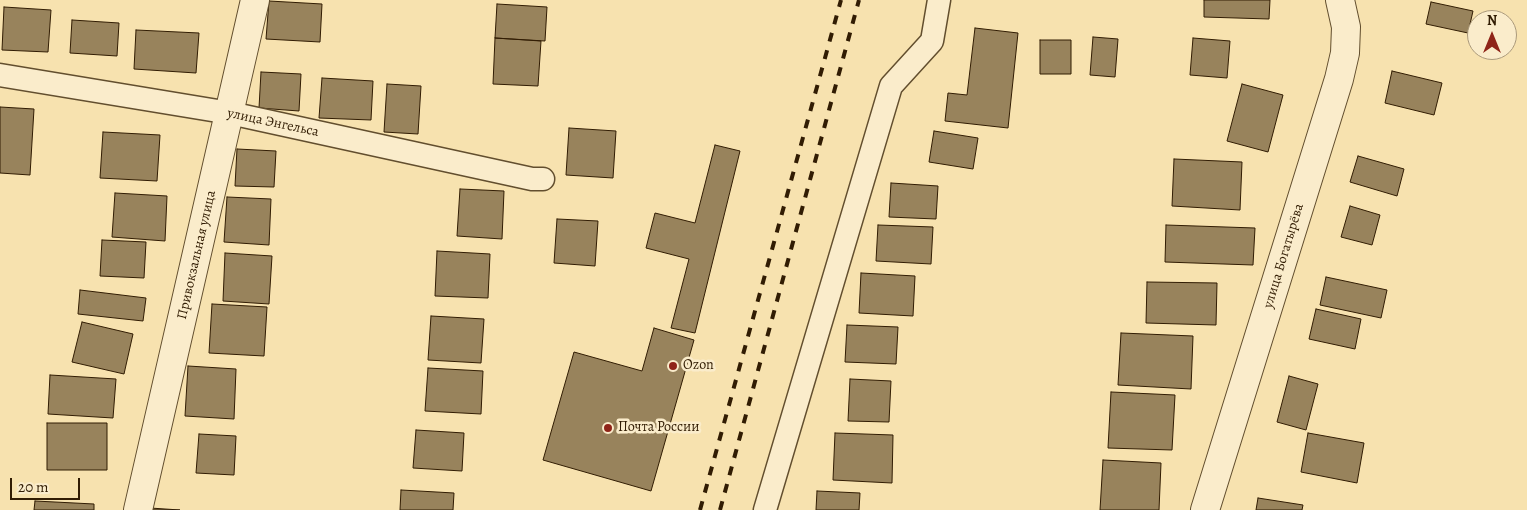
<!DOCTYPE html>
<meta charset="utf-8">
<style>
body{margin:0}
#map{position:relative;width:1527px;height:510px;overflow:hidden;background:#f7e2af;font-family:Alegreya,serif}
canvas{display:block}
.north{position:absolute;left:1467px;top:10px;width:50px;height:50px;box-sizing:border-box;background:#faeccb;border:1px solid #aa997b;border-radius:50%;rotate:0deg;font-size:14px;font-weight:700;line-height:20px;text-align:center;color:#311c03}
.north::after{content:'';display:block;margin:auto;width:18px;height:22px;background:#8f2418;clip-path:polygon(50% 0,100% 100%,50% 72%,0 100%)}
.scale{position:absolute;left:10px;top:478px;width:70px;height:22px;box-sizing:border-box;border:2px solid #311c03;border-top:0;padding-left:6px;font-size:15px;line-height:18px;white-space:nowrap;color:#311c03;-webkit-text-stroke:4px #faeccb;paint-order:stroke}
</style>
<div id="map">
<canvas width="1527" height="510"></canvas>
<div class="north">N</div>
<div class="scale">20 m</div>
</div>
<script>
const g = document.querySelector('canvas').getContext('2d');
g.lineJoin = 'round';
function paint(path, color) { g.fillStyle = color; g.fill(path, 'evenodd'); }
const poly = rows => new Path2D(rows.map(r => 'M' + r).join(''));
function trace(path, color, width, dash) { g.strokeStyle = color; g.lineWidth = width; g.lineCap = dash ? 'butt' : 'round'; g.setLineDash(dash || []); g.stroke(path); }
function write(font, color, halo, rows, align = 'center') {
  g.font = font + ' Alegreya,serif'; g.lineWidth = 5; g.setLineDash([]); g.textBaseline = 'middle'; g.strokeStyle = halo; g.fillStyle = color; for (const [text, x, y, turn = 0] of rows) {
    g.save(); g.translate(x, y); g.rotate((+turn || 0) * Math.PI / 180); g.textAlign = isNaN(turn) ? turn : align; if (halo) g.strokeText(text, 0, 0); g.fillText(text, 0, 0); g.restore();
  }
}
const building = poly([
 [1204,0,1270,0,1269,19,1204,17,1204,0],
 [269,1,322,4,320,42,266,39,269,1],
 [1431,2,1473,11,1468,33,1426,24,1431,2],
 [497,4,547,7,545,41,495,38,497,4],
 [4,7,51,10,48,52,2,50,4,7],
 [72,20,119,23,117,56,70,53,72,20],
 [975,28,1018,33,1008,128,945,121,948,93,967,95,975,28],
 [136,30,199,33,196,73,134,69,136,30],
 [1093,37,1118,39,1115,77,1090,75,1093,37],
 [495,38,541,41,538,86,493,84,495,38],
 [1193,38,1230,41,1227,78,1190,75,1193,38],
 [1040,40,1071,40,1071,74,1040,74,1040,40],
 [1392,71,1442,83,1434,115,1385,103,1392,71],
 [261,72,301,74,299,111,259,108,261,72],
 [322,78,373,81,371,120,319,118,322,78],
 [387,84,421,86,418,134,384,132,387,84],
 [1242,84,1283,95,1268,152,1227,141,1242,84],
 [0,107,34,109,30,175,0,173,0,107],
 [569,128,616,131,613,178,566,175,569,128],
 [934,131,978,138,973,169,929,162,934,131],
 [103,132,160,135,157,181,100,178,103,132],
 [715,145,740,151,695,333,671,328,689,259,646,248,655,213,695,223,715,145],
 [237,149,276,151,274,187,235,186,237,149],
 [1358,156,1404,169,1397,196,1350,182,1358,156],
 [1174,159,1242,162,1240,210,1172,206,1174,159],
 [891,183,938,186,936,219,889,217,891,183],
 [460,189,504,191,502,239,457,236,460,189],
 [115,193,167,196,165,241,112,237,115,193],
 [227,197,271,199,269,245,224,242,227,197],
 [1350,206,1380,215,1372,245,1341,237,1350,206],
 [557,219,598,221,595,266,554,263,557,219],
 [878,225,933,227,931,264,876,261,878,225],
 [1166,225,1255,228,1253,265,1165,262,1166,225],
 [102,240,146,242,144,278,100,276,102,240],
 [437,251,490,254,488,298,435,296,437,251],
 [225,253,272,256,269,304,223,301,225,253],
 [861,273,915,276,913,316,859,313,861,273],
 [1326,277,1387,290,1381,318,1320,305,1326,277],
 [1147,282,1217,283,1216,325,1146,323,1147,282],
 [80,290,146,298,143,321,78,314,80,290],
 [212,304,267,307,264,356,209,353,212,304],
 [1316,309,1361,319,1355,349,1309,339,1316,309],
 [431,316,484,319,481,363,428,360,431,316],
 [82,322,133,334,124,374,72,362,82,322],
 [847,325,898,327,896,364,845,362,847,325],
 [654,328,694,340,651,491,543,460,574,352,642,371,654,328],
 [1121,333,1193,336,1191,389,1118,385,1121,333],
 [188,366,236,369,234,419,185,416,188,366],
 [428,368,483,371,481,414,425,411,428,368],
 [50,375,116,379,113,418,48,414,50,375],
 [1289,376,1318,384,1306,430,1277,422,1289,376],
 [850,379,891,381,889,422,848,421,850,379],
 [1111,392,1175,395,1172,450,1108,448,1111,392],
 [47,423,107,423,107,470,47,470,47,423],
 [416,430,464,433,462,471,413,468,416,430],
 [835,433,893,435,892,483,833,480,835,433],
 [1308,433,1364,443,1357,483,1301,472,1308,433],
 [199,434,236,436,234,475,196,473,199,434],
 [1103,460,1161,463,1159,510,1100,510,1103,460],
 [401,490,454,493,453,510,400,510,401,490],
 [817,491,860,493,859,510,816,510,817,491],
 [1258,498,1303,505,1302,510,1256,510,1258,498],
 [35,501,94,504,94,510,34,510,35,501],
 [150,508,180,510,150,510,150,508]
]);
paint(building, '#98835c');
trace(building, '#311c03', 1);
const minor = poly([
 [0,75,230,113,532,179,543,179],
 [765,510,891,86,932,41,939,0]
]);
const tertiary = poly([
 [138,510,255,0],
 [1205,510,1339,79,1345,53,1346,27,1340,0]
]);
trace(minor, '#624e2e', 25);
trace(tertiary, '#624e2e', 30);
trace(minor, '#faeccb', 22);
trace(tertiary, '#faeccb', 28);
trace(poly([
 [700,510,841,0],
 [720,510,859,0]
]), '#311c03', 4, [9, 9]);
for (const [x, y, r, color] of [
 [673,366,5,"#8f2418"],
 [608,428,5,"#8f2418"]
]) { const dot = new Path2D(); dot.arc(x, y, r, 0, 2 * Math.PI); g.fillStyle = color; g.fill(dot); trace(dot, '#faeccb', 2); }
write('14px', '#311c03', '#faeccb', [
 ["улица Энгельса",273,123,12],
 ["Привокзальная улица",197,255,-77],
 ["улица Богатырёва",1284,256,-73]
]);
write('14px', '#311c03', '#faeccb', [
 ["Ozon",683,366],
 ["Почта России",618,428]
], 'left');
</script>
